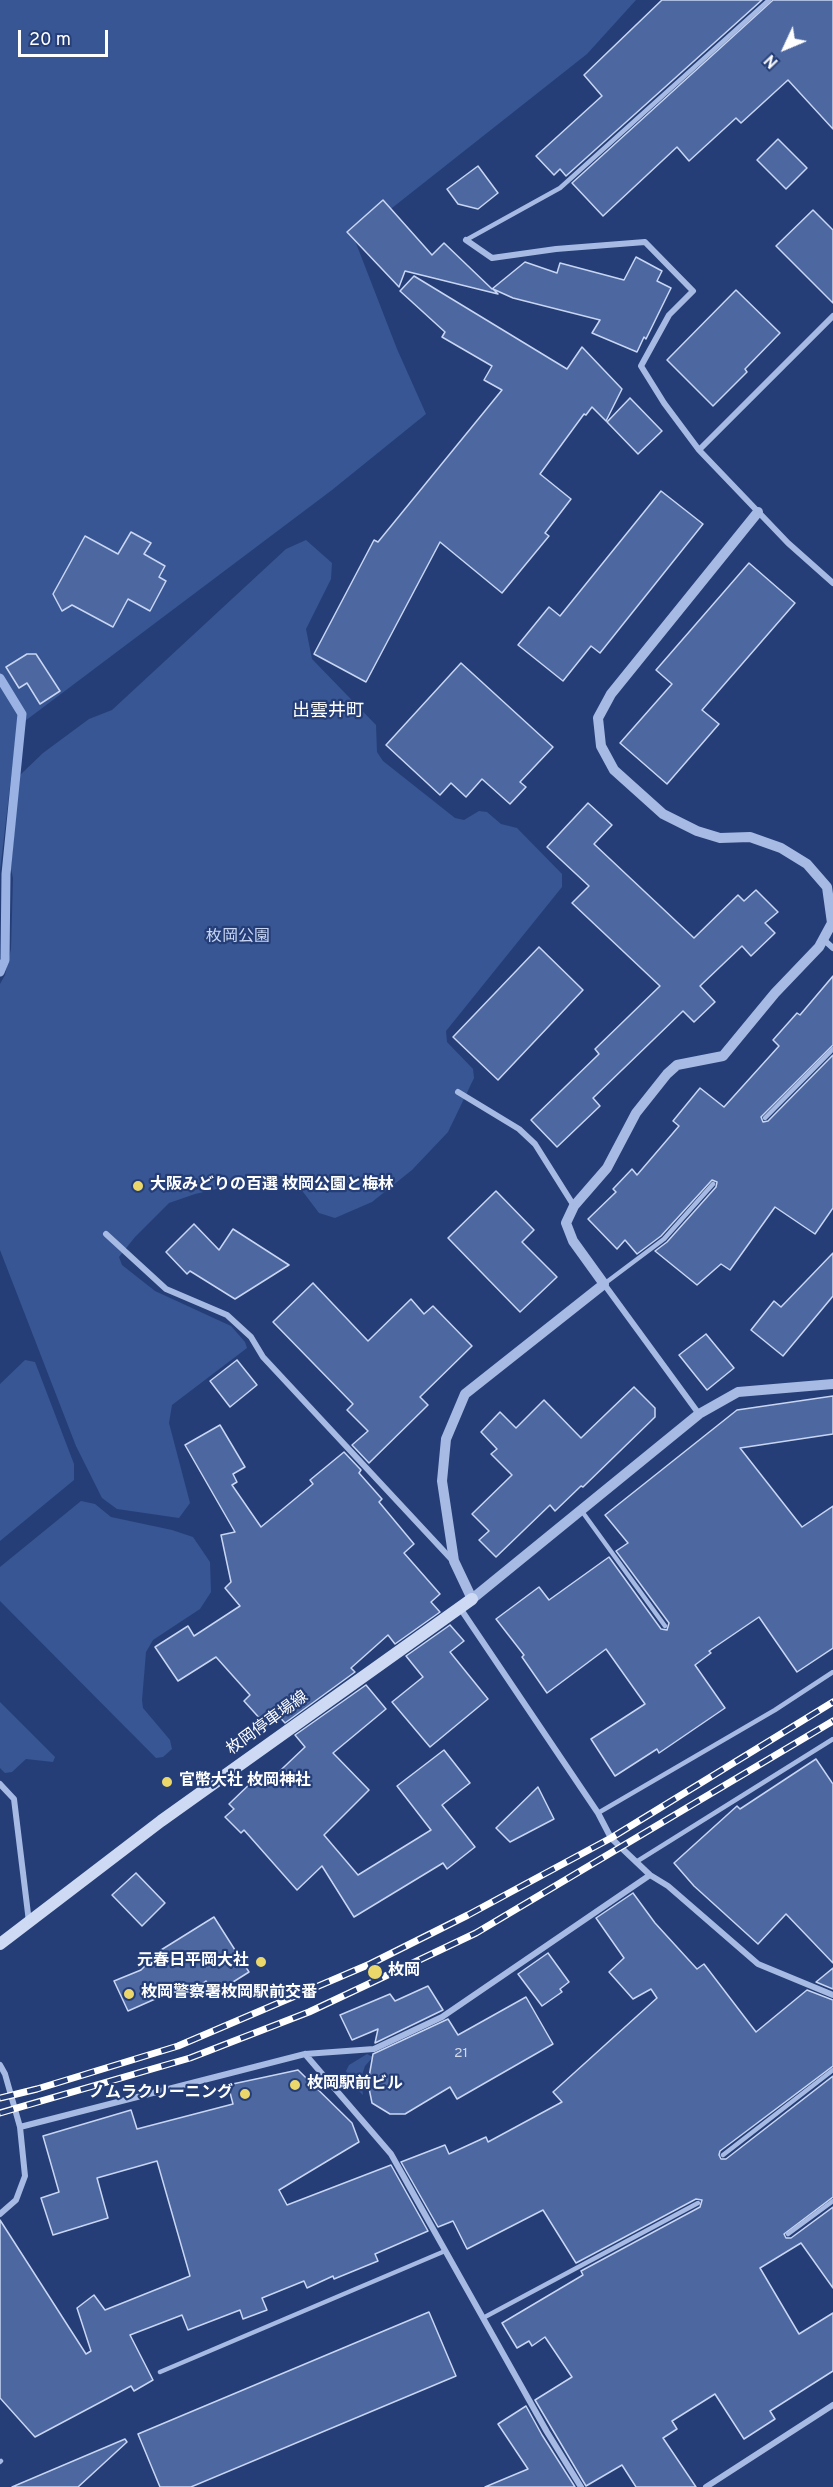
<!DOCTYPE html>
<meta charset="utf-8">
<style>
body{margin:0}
#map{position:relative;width:833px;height:2487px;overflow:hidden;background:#253e77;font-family:Overpass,sans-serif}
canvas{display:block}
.north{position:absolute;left:755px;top:18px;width:60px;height:60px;-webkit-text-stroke:4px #253e77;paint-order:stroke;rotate:226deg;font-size:16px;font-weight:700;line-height:24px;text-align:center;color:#fff}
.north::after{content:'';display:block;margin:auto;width:21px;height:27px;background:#fff;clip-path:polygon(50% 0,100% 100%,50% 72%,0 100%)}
.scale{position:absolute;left:18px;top:30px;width:90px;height:27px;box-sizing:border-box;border:3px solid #fff;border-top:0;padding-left:8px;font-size:18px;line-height:21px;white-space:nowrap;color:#fff;-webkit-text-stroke:4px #253e77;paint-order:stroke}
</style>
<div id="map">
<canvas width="833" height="2487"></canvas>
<div class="north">N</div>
<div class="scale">20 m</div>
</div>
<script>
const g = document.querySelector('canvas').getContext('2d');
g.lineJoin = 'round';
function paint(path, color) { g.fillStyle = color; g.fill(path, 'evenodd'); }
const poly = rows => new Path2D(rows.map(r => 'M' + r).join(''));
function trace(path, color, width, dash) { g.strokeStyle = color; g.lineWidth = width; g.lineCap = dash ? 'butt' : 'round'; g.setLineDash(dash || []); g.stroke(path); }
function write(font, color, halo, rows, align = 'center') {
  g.font = font + ' Overpass,"Noto Sans JP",sans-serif'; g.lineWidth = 4.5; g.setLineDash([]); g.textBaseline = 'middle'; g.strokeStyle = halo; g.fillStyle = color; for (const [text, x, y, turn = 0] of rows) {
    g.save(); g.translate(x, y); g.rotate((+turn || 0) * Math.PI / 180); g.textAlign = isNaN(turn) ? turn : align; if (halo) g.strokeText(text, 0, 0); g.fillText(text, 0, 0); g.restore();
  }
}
paint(poly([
 [0,0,636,0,587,54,354,238,397,349,426,414,332,490,17,727,0,871,0,891],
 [306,540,332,563,331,579,306,629,312,659,376,725,377,752,383,761,455,818,464,820,479,811,487,812,501,824,517,828,562,874,562,887,446,1031,447,1042,473,1069,474,1078,448,1132,412,1170,372,1202,335,1218,319,1213,294,1180,277,1175,195,1194,169,1203,135,1237,119,1257,122,1265,155,1291,231,1326,245,1342,247,1348,172,1405,169,1423,190,1503,179,1518,117,1509,102,1498,76,1446,0,1250,0,984,5,975,11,949,13,878,11,869,19,776,43,753,89,719,112,710,286,549],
 [25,1360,35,1362,74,1464,74,1480,0,1541,0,1384],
 [81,1501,95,1504,111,1517,172,1530,193,1537,210,1562,211,1592,200,1609,153,1640,146,1652,142,1700,143,1708,170,1740,172,1749,163,1757,156,1758,0,1601,0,1567],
 [0,1702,55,1757,53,1762,26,1759,12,1772,5,1773,0,1768],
 [367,2054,373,2057,365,2066,361,2078,363,2095,352,2084,346,2071,349,2065]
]), '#385694');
trace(poly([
 [0,678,22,714,6,874,5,960,0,972]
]), '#9ab3e4', 9);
const building = poly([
 [662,0,762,0,566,176,560,169,554,175,536,156,602,96,584,75,662,0],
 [773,0,833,0,833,129,788,80,741,123,736,118,689,161,677,147,603,216,572,183,773,0],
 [778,139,807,168,786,189,757,160,778,139],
 [478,166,498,193,478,209,458,204,447,189,478,166],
 [383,200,432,255,444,243,492,289,525,262,557,273,560,263,624,280,636,257,662,271,657,281,671,288,646,339,644,337,637,352,592,333,600,320,513,298,493,289,498,294,405,271,399,287,347,232,383,200],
 [813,210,833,230,833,303,776,246,813,210],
 [414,276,567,369,582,347,622,389,606,421,592,407,586,415,584,414,540,474,571,499,545,533,549,536,502,593,440,542,366,682,314,654,374,540,378,542,502,390,484,380,492,366,442,337,445,332,400,291,414,276],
 [736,290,780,333,745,369,747,372,713,406,667,360,736,290],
 [630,398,662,431,638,454,607,422,630,398],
 [661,491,703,524,600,653,591,646,563,681,518,645,549,607,560,616,661,491],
 [131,532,151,543,144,554,165,566,159,577,166,581,150,611,128,599,113,627,72,605,62,611,53,594,85,536,118,554,131,532],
 [749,563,795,603,702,710,719,724,667,784,620,743,672,684,656,670,749,563],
 [27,654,36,654,60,691,40,704,27,683,19,688,6,667,27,654],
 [461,663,553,747,520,782,526,787,510,804,482,779,466,797,451,783,440,795,386,745,461,663],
 [588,803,612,825,594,844,694,938,738,895,744,901,756,890,778,912,765,923,775,933,751,956,742,946,700,986,715,1002,694,1022,683,1011,593,1098,600,1106,557,1147,531,1120,599,1054,595,1049,660,986,572,903,589,886,547,847,588,803],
 [539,947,583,990,498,1080,453,1037,539,947],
 [833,976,833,1045,761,1117,763,1122,768,1121,833,1055,833,1208,815,1234,775,1207,730,1270,721,1264,697,1285,655,1251,667,1242,716,1187,717,1182,712,1180,661,1236,637,1254,625,1240,617,1249,588,1219,616,1192,613,1189,632,1169,637,1175,679,1126,673,1121,700,1088,724,1107,779,1046,773,1040,797,1013,800,1015,833,976],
 [496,1191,534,1230,522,1242,557,1277,520,1312,448,1238,496,1191],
 [194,1224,219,1250,233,1229,289,1265,235,1299,190,1271,187,1274,166,1252,194,1224],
 [833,1253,833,1296,783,1356,751,1330,774,1301,781,1307,833,1253],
 [313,1283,368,1341,411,1299,424,1314,433,1306,472,1346,420,1397,428,1405,369,1463,352,1445,368,1431,347,1410,353,1404,273,1322,313,1283],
 [706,1334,734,1368,707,1390,679,1355,706,1334],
 [237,1360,257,1385,230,1407,210,1381,237,1360],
 [634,1387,655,1408,655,1417,583,1487,581,1486,555,1511,550,1505,496,1557,479,1540,489,1531,472,1514,512,1475,491,1454,497,1449,481,1432,500,1412,516,1428,544,1400,581,1438,634,1387],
 [833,1396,833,1434,740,1448,802,1527,833,1506,833,1648,797,1672,759,1617,709,1651,711,1653,695,1665,725,1708,659,1753,657,1749,615,1776,591,1739,645,1704,606,1649,547,1693,522,1657,524,1655,496,1619,539,1587,549,1600,609,1557,661,1629,667,1630,669,1623,616,1551,628,1543,605,1515,737,1410,833,1396],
 [220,1425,245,1467,233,1474,237,1482,232,1485,261,1527,313,1484,310,1480,344,1452,361,1470,359,1473,382,1499,379,1502,414,1544,404,1553,440,1594,431,1602,440,1612,395,1644,388,1635,351,1668,355,1672,285,1723,275,1712,263,1722,244,1701,250,1695,216,1657,178,1681,155,1647,188,1626,194,1636,240,1606,225,1588,231,1582,221,1535,235,1532,185,1445,220,1425],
 [450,1625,464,1641,450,1652,488,1699,430,1747,392,1702,423,1677,406,1656,450,1625],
 [366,1685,386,1709,333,1753,369,1790,324,1835,358,1875,431,1830,397,1786,444,1750,470,1783,442,1805,475,1847,447,1869,443,1863,354,1917,322,1866,297,1890,244,1830,241,1833,225,1817,234,1809,229,1804,256,1778,264,1786,305,1747,295,1735,366,1685],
 [816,1759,833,1784,833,1963,786,1914,758,1944,694,1886,674,1863,737,1806,740,1809,816,1759],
 [538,1787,554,1819,510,1842,496,1828,538,1787],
 [136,1873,165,1903,142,1926,112,1895,136,1873],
 [633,1893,655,1923,697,1969,704,1964,756,2032,807,1990,833,2000,833,2066,720,2151,719,2155,721,2159,726,2159,833,2076,833,2197,784,2234,786,2238,791,2238,833,2207,833,2288,801,2243,760,2268,799,2334,833,2313,833,2371,770,2411,775,2419,744,2439,715,2394,672,2421,677,2429,663,2438,696,2487,636,2487,622,2465,586,2486,535,2400,572,2377,545,2337,532,2346,529,2341,517,2348,502,2323,583,2275,581,2271,700,2207,702,2200,696,2199,576,2263,543,2210,467,2249,453,2221,438,2227,401,2162,445,2145,449,2154,486,2137,488,2142,562,2102,553,2092,657,1998,651,1989,633,1999,609,1972,624,1958,596,1918,633,1893],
 [214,1917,249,1972,214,1994,206,1981,185,1995,180,1988,128,2011,114,1981,141,1970,161,1950,214,1917],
 [548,1953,569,1982,560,1989,562,1992,542,2006,518,1974,548,1953],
 [833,1968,833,1989,816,1982,833,1968],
 [428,1986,443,2010,375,2043,378,2029,352,2040,340,2015,390,1994,395,2001,428,1986],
 [526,1997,553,2044,457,2099,450,2087,405,2114,390,2114,372,2103,368,2083,373,2054,448,2019,458,2035,526,1997],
 [298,2070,352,2123,359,2142,279,2190,287,2205,391,2165,428,2231,375,2254,378,2261,334,2279,333,2276,307,2288,304,2281,262,2298,267,2310,243,2319,240,2310,188,2330,182,2315,130,2335,153,2380,134,2391,131,2386,35,2437,0,2398,0,2220,86,2354,91,2351,77,2308,94,2295,105,2310,190,2276,157,2161,97,2178,108,2218,53,2235,41,2198,59,2192,43,2136,131,2110,137,2129,233,2104,228,2085,298,2070],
 [429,2312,456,2376,191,2487,160,2487,138,2434,429,2312],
 [526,2406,542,2435,575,2487,485,2487,528,2469,498,2424,526,2406],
 [125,2439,127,2442,78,2487,12,2487,125,2439]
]);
paint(building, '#4d68a1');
trace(building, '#c8d6f3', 1.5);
trace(poly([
 [466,240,560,188,769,0],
 [765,1118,833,1049],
 [604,1284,664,1239,713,1184],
 [581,1510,665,1626],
 [598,1813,775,1710,833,1672],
 [636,1862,833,1739],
 [723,2155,833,2070],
 [788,2234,833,2201],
 [483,2318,698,2203],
 [160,2372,445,2251],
 [0,2462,1,2461]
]), '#a6bae3', 4.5);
trace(poly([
 [466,240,492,258,556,249,645,242,693,291,669,315,641,366,664,403,699,450,788,543,833,583],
 [699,450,833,316],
 [823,939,833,948],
 [458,1092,519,1129,535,1144,574,1206],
 [106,1234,166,1289,227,1315,251,1337,263,1357,453,1561],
 [604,1284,699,1414],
 [460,1608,598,1813,611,1838,650,1875,668,1886,758,1964,833,1995],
 [0,1784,14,1799,29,1922],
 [305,2054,391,2154,547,2432,581,2487],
 [0,2065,5,2074,20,2127,25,2176,16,2200,0,2214],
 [20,2127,305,2054,374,2049,442,2017,650,1875],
 [706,2487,833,2405]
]), '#a6bae3', 6);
trace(poly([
 [758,512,611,694,598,718,601,746,614,770,663,814,697,831,720,838,750,837,781,848,807,864,827,887,832,923,819,947,775,993,723,1056,677,1065,667,1074,636,1113,607,1168,574,1206,566,1223,573,1241,604,1284,465,1394,446,1439,442,1481,454,1561,472,1599,699,1414,738,1392,833,1384]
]), '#a6bae3', 10);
trace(poly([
 [0,1944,161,1821,472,1599]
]), '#cedaf3', 12);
const rail = poly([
 [0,2098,37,2089,178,2046,370,1964,468,1915,611,1838,833,1702],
 [0,2113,190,2058,309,2012,377,1980,476,1933,833,1721]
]);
trace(rail, '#fff', 7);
trace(rail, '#253e77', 4.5, [14]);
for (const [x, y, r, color] of [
 [138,1186,6,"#ecd76a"],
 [167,1782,6,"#ecd76a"],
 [261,1962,6,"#ecd76a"],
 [375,1972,8,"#ecd76a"],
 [129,1994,6,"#ecd76a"],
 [295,2085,6,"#ecd76a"],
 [245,2094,6,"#ecd76a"]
]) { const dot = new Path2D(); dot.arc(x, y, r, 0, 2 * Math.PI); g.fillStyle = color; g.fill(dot); trace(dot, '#253e77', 2); }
write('14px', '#d2d9e8', null, [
 ["21",461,2054]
]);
write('16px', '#c8d6f3', '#253e77', [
 ["枚岡公園",238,938]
]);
write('bold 16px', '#fff', '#253e77', [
 ["大阪みどりの百選 枚岡公園と梅林",150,1186],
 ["官幣大社 枚岡神社",179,1782],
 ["元春日平岡大社",249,1962,"right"],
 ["枚岡",388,1972],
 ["枚岡警察署枚岡駅前交番",141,1994],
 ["枚岡駅前ビル",307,2085],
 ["ノムラクリーニング",233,2094,"right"]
], 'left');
write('16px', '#fff', '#253e77', [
 ["枚岡停車場線",268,1724,-36]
]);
write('18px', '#fff', '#253e77', [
 ["出雲井町",328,712]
]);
</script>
